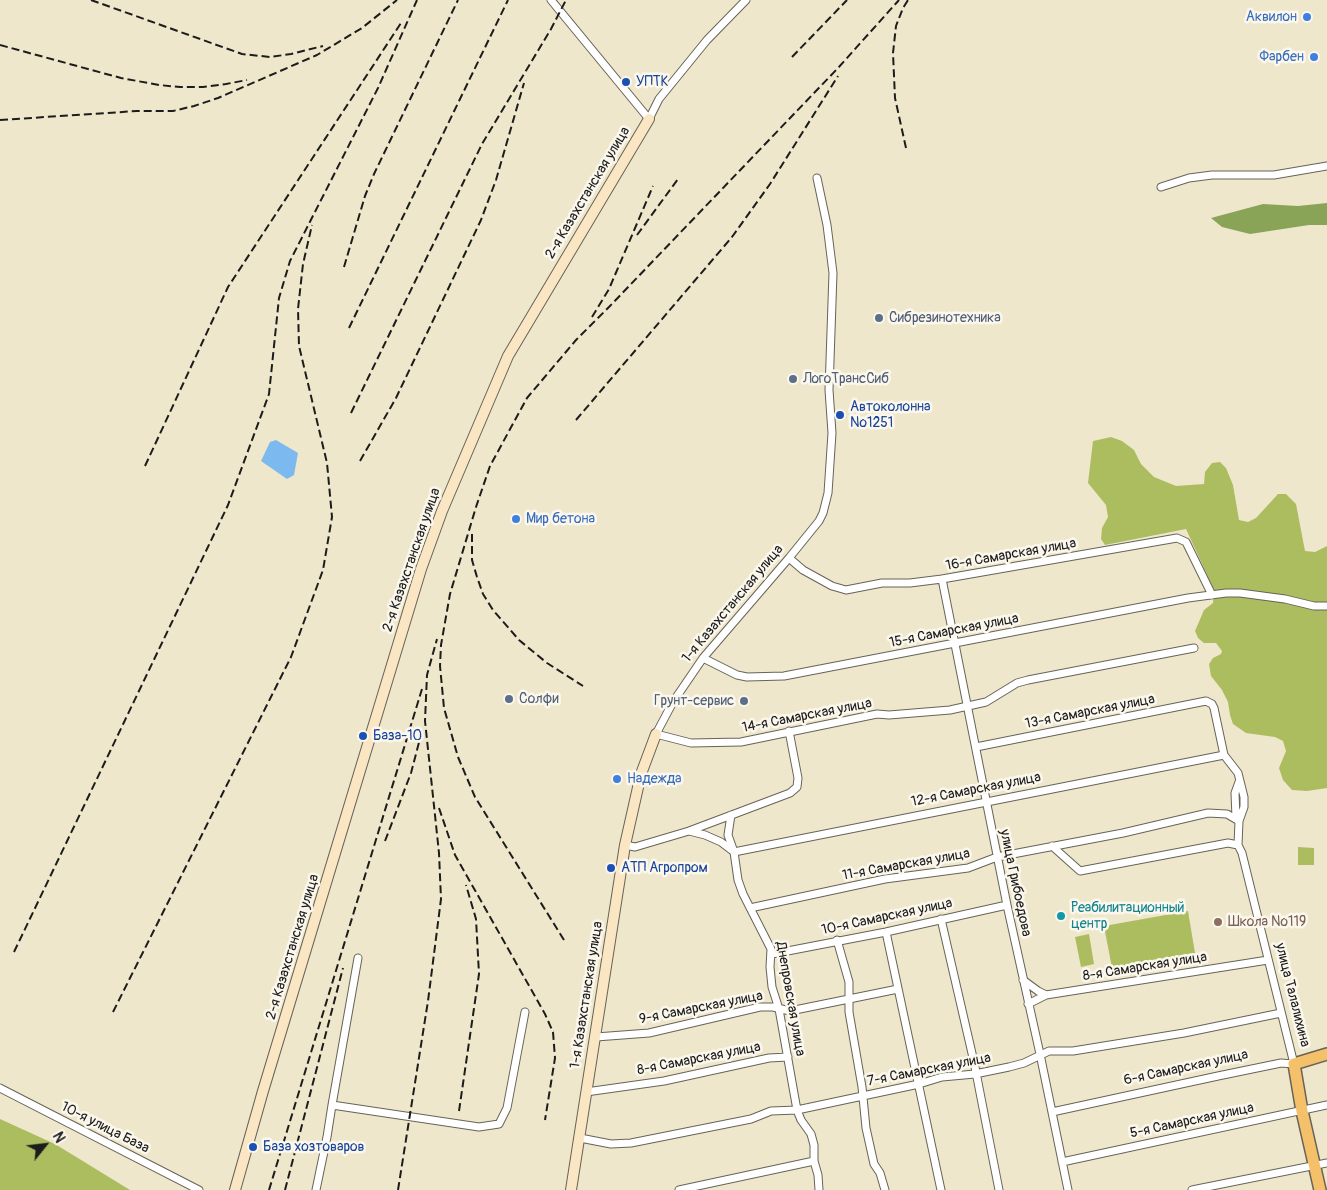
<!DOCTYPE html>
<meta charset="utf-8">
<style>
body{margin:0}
#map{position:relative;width:1327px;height:1190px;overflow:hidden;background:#efe7cb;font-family:Pangolin,sans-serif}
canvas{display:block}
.north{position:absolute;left:20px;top:1120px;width:50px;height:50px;-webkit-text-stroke:4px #fbf7ec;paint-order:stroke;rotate:61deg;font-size:14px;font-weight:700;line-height:20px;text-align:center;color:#1c1c1c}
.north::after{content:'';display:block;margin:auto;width:18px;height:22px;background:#1c1c1c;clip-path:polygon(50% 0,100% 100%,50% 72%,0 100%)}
</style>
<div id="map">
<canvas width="1327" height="1190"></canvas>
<div class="north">N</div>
</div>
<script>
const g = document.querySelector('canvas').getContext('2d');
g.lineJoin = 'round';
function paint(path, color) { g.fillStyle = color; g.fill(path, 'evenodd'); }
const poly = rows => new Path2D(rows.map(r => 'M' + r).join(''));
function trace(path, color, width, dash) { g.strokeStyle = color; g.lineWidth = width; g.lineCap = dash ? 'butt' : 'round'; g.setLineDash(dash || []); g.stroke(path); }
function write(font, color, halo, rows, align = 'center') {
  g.font = font + ' Pangolin,sans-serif'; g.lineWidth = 5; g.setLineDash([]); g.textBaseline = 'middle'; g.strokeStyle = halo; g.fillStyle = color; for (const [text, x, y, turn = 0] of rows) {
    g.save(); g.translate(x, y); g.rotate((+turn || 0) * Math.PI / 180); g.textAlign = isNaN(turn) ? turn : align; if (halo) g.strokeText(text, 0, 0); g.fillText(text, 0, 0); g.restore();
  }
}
paint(poly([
 [1111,437,1122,441,1134,450,1141,464,1154,477,1176,486,1204,484,1205,472,1212,463,1220,462,1226,468,1233,485,1239,520,1248,522,1256,518,1278,494,1286,494,1296,504,1305,551,1315,552,1327,546,1327,788,1307,791,1292,790,1283,780,1279,768,1286,751,1283,741,1275,737,1246,733,1233,724,1230,715,1228,702,1222,690,1211,676,1209,664,1213,658,1221,654,1222,651,1216,643,1204,643,1198,638,1195,631,1204,610,1213,603,1214,590,1186,529,1105,545,1101,539,1102,528,1108,517,1106,505,1088,483,1093,441],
 [1298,847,1314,848,1314,865,1298,865],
 [1188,911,1195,953,1112,968,1104,926],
 [1089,934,1094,964,1081,967,1075,937],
 [0,1119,55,1144,130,1190,0,1190]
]), '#acbd60');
paint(poly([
 [1327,203,1327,225,1309,225,1250,234,1222,227,1211,218,1263,204,1298,206]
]), '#89a456');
paint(poly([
 [276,440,298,453,294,475,287,479,261,461,270,442]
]), '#7cb9ef');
const street = poly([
 [551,0,649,119,659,99,707,40,746,0],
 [817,178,827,225,833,273,829,390,832,433,828,493,823,513,819,521,789,558,703,658,673,702,656,734,691,743,741,742,877,714,889,715,950,710,986,702,1017,683,1028,680,1194,648],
 [1161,187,1189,178,1212,175,1274,175,1327,166],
 [789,558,803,570,832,586,846,590,882,583,910,583,942,579,1177,538,1186,542,1212,595],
 [942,579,1007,905,1040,1054,1068,1190],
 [703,658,737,675,747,677,784,676,1188,598,1226,593,1240,593,1285,599,1314,606,1327,606],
 [976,747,1206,701,1212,704,1214,708,1224,755,1238,773,1244,797,1244,807,1239,821,1238,845,1242,853,1294,1064,1281,1063,1218,1076,1052,1112],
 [731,815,728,835,734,852,738,880,743,894,771,949,770,967,772,987,779,1009,797,1110,801,1120,811,1134,814,1145,814,1161,818,1175,819,1190],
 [1236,818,1235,793,1239,782],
 [689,831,705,835,721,842,734,852,1224,755],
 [625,845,635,847,689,831,790,793,797,787,798,778,789,731],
 [1052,846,1080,871,1228,843,1238,845],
 [750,908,885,879,968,868,997,857,1123,833,1208,813,1227,814,1239,821],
 [941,919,974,1062,999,1190],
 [886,932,941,1190],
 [837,940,849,982,849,1012,862,1087,866,1128,874,1164,880,1173,885,1190],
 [772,954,886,932,1007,905],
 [1023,980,1038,991,1046,995],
 [1028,1004,1046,995,1268,960],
 [596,1037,649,1033,760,1007,773,1007,790,1011,898,989],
 [0,1088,199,1190],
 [586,1092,664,1081,769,1058,788,1057],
 [332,1105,479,1127,499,1124,507,1108,525,1012],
 [580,1138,611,1144,631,1143,751,1119,771,1111,797,1110,919,1084,942,1077,975,1074,1009,1067,1024,1063,1049,1051,1073,1051,1184,1033,1281,1013],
 [1062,1162,1327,1105],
 [316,1190,327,1137,332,1105,358,958],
 [679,1190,814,1161],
 [1192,1190,1327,1163]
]);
const secondary = poly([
 [235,1190,263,1091,421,569,442,511,508,356,649,119],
 [571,1190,625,845,641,774,656,734]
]);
const primary = poly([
 [1320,1190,1302,1111,1294,1064,1327,1054]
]);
trace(street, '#666359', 9);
trace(secondary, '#666359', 12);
trace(primary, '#666359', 14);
trace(street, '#fff', 7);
trace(secondary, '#fbe6c3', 10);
trace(primary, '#f4c16a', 11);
trace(poly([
 [91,0,242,54,270,57,291,54,323,46],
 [0,45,121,78,159,85,180,87,203,87,226,84,247,80],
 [792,57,847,0],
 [0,120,137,111,173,111,194,106,218,98,317,55,362,28,397,0],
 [906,148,895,98,893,53,896,26,903,8,908,0],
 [637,235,678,179],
 [344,267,365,196,374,174,458,0],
 [592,317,609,289,653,186],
 [349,328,508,0],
 [351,413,482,144,551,29,566,0],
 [576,420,732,237,770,184,838,76],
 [360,461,396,398,481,220,496,180,524,83],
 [145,466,228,287,401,23],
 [472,534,472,560,477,577,483,594,493,610,519,640,547,663,583,686],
 [439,808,455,855,545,1014,553,1032,555,1058,545,1120],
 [385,841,411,773,422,731],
 [564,940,475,797,458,757,444,708,440,666,441,645,450,594,476,507,490,466,527,398,576,340,609,307,838,68,899,0],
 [14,952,228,505,269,394,279,298,290,261,378,88,417,0],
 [113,1012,291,657,323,570,332,517,327,463,299,346,298,309,303,264,312,225],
 [459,1111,479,974,476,919,466,885],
 [269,1190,422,689],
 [285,1190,343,968],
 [398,1190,428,1001,441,899,439,853,425,721,427,675,437,639]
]), '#1c1c1c', 2, [8, 4]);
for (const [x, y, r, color] of [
 [1307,17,5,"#3f7fe0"],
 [1314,57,5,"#3f7fe0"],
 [626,82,5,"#1a4fb4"],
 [879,318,5,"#5c6f8a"],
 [793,379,5,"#5c6f8a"],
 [840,415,5,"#1a4fb4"],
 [516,519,5,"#3f7fe0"],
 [509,699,5,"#5c6f8a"],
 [744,701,5,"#5c6f8a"],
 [363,736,5,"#1a4fb4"],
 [617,779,5,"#3f7fe0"],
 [611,868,5,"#1a4fb4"],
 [1061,916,5,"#0f9aa8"],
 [1218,922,5,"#8d6e63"],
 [253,1147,5,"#1a4fb4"]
]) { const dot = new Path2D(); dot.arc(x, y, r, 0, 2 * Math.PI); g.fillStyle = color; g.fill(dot); trace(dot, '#fbf7ec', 2); }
write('14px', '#366cbe', '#fbf7ec', [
 ["Аквилон",1297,17],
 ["Фарбен",1304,57],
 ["Мир бетона",526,519,"left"],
 ["Надежда",627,779,"left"]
], 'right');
write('14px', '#164399', '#fbf7ec', [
 ["УПТК",636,82],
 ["Автоколонна",850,407],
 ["№1251",850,423],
 ["База-10",373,736],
 ["АТП Агропром",621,868],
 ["База хозтоваров",263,1147]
], 'left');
write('14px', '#1c1c1c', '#fbf7ec', [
 ["2-я Казахстанская улица",588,193,-59],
 ["16-я Самарская улица",1011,555,-10],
 ["2-я Казахстанская улица",412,560,-71],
 ["1-я Казахстанская улица",733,604,-50],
 ["15-я Самарская улица",954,631,-11],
 ["13-я Самарская улица",1090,712,-11],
 ["14-я Самарская улица",807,716,-11],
 ["12-я Самарская улица",976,790,-11],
 ["11-я Самарская улица",906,865,-10],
 ["улица Грибоедова",1015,883,78],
 ["10-я Самарская улица",887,917,-12],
 ["2-я Казахстанская улица",293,947,-73],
 ["8-я Самарская улица",1145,967,-9],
 ["1-я Казахстанская улица",587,995,-81],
 ["улица Талалихина",1292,995,76],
 ["Днепровская улица",790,999,80],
 ["9-я Самарская улица",701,1008,-11],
 ["8-я Самарская улица",699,1059,-11],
 ["6-я Самарская улица",1186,1068,-12],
 ["7-я Самарская улица",929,1070,-11],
 ["5-я Самарская улица",1192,1121,-12],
 ["10-я улица База",105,1128,27]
]);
write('14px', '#4e5e75', '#fbf7ec', [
 ["Сибрезинотехника",889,318],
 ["ЛогоТрансСиб",803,379],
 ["Солфи",519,699],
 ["Грунт-сервис",734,701,"right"]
], 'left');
write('14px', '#0d838f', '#fbf7ec', [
 ["Реабилитационный",1071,908],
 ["центр",1071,924]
], 'left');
write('14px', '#785e54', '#fbf7ec', [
 ["Школа №119",1228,922]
], 'left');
</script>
